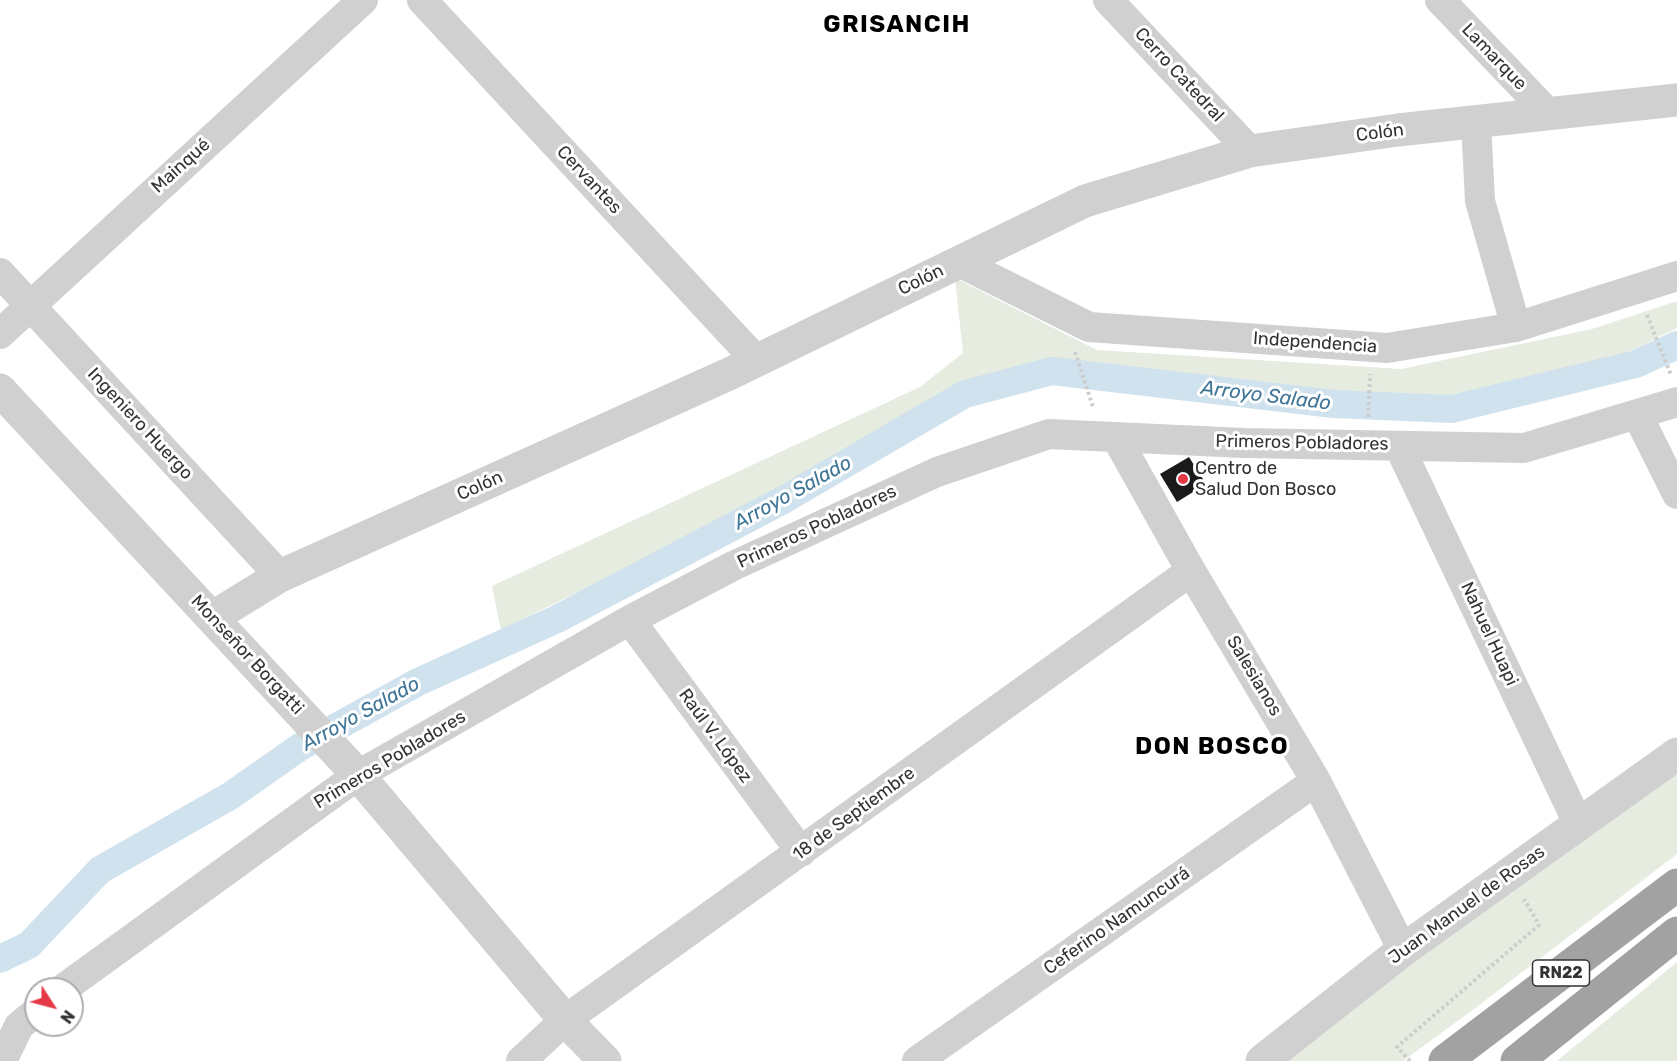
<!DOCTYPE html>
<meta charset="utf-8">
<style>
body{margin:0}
#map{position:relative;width:1677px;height:1061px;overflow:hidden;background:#fff;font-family:Rubik,sans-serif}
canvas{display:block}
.north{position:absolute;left:24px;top:977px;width:60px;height:60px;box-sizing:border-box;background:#fff;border:2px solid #adadad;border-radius:50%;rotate:126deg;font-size:16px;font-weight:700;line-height:24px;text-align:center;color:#333}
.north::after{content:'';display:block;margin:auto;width:21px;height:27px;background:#e63946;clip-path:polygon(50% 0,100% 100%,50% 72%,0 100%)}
</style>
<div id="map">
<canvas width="1677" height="1061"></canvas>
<div class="north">N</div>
</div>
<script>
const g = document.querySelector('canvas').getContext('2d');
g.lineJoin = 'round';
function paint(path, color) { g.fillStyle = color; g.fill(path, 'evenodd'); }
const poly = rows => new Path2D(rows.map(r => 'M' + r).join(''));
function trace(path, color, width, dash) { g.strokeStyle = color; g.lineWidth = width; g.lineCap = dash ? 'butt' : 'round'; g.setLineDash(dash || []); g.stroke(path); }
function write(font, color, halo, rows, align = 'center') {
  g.font = font + ' Rubik,sans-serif'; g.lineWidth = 6; g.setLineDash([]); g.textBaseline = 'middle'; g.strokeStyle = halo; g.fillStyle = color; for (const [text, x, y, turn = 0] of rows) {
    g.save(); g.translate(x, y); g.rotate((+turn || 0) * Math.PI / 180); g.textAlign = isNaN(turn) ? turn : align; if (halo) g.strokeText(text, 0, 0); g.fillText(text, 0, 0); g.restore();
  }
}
paint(poly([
 [955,278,1097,350,1401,369,1592,329,1677,301,1677,328,1630,351,1498,386,1419,402,1201,380,1057,361,1000,373,966,384,785,489,501,630,492,586,920,387,963,353],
 [1677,773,1677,854,1470,1012,1403,1061,1283,1061,1368,994],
 [1677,962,1677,1061,1557,1061]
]), '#e6ecdf');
trace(poly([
 [0,959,29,945,100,870,230,796,300,747,418,682,557,619,785,499,965,394,1052,371,1334,404,1452,409,1636,364,1677,345]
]), '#cfe2ee', 28);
paint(poly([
 [1189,457,1206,484,1177,502,1160,474]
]), '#1a1a1a');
trace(poly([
 [1647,315,1671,375],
 [1075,352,1093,407],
 [1368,417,1370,374],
 [1410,1061,1397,1047,1539,925,1524,899]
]), '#cdcdcd', 4, [3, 3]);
trace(poly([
 [422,0,757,361],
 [1108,0,1250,151],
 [1440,0,1549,114],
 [1476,122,1480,201,1516,327],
 [959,262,1089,327,1387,348,1516,327,1677,276],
 [0,273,280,576],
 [0,334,363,0],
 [1637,414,1677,494],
 [1116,437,1191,571,1316,781,1403,950],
 [1399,446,1578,823],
 [630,620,801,852],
 [63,989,358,775,630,620,733,566,937,472,1049,434,1244,443,1524,448,1677,402],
 [2,1061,19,1026,36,1012],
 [521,1061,565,1020,1191,571],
 [917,1061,1316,781]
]), '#d0d0d0', 30);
trace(poly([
 [0,390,358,775,565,1020,605,1061],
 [213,617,280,576,729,374,1085,201,1250,151,1398,130,1677,100],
 [1262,1061,1403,950,1677,754]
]), '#d0d0d0', 33);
trace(poly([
 [1445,1061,1677,885],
 [1517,1061,1677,933]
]), '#a2a2a2', 33);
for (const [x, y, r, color] of [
 [1183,479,6,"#e63946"]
]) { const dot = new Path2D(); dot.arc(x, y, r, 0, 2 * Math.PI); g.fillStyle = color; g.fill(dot); trace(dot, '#fff', 2); }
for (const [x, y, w] of [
 [1561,973,57]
]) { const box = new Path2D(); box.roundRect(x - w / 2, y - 13, w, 26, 4.5); g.fillStyle = '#fff'; g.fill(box); trace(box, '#333', 1.5); }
write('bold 16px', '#333', null, [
 ["RN22",1561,973]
]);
write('18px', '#333', '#fff', [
 ["Lamarque",1494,57,46],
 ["Cerro Catedral",1179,75,47],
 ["Colón",1380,133,-7],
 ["Mainqué",181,166,-42],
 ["Cervantes",589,180,47],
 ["Colón",921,280,-26],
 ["Independencia",1315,343,4],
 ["Ingeniero Huergo",140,424,47],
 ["Primeros Pobladores",1302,443,1],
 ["Colón",480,486,-24],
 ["Primeros Pobladores",817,527,-25],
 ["Nahuel Huapi",1489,634,65],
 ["Monseñor Borgatti",247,655,47],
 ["Salesianos",1254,676,59],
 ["Raúl V. López",715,736,54],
 ["Primeros Pobladores",390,760,-31],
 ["18 de Septiembre",854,814,-36],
 ["Juan Manuel de Rosas",1467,905,-36],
 ["Ceferino Namuncurá",1117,921,-35]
]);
write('18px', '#333', '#fff', [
 ["Centro de",1195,469],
 ["Salud Don Bosco",1195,490]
], 'left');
write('italic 20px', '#3f7597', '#fff', [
 ["Arroyo Salado",1266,396,7],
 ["Arroyo Salado",793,493,-29],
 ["Arroyo Salado",361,714,-29]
]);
g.letterSpacing = '1.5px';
write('bold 24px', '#000', '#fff', [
 ["GRISANCIH",897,25],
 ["DON BOSCO",1212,747]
]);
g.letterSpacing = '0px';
</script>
